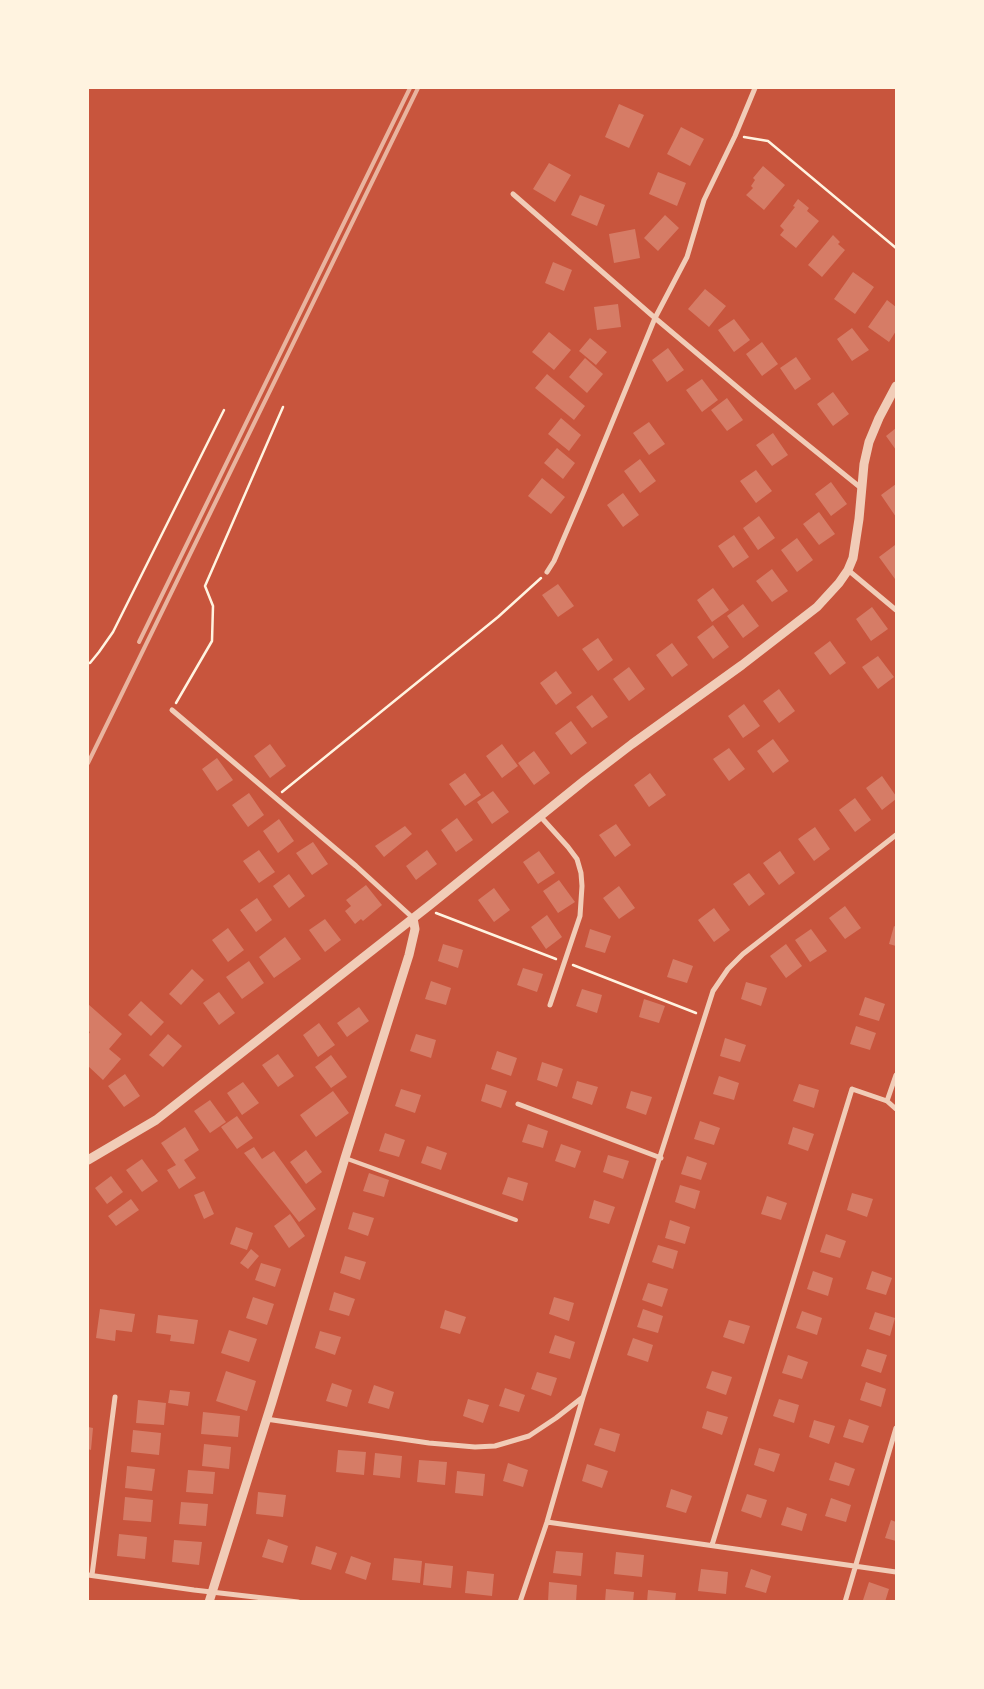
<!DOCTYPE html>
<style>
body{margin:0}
#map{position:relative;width:984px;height:1689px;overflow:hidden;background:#c8553d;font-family:Raleway,sans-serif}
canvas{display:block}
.frame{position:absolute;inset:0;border:89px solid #fff3e0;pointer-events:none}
</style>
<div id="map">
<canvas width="984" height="1689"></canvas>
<div class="frame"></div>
</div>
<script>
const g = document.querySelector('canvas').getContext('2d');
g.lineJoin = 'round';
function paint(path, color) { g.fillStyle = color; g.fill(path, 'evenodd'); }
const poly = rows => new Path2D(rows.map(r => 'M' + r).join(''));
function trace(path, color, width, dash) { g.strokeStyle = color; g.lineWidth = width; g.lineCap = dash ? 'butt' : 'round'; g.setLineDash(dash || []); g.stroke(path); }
paint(poly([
 [619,104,644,115,629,148,605,137],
 [681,127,704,139,690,166,667,154],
 [549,163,571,175,555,202,533,189],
 [763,166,785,185,764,210,746,195,753,188,751,186,755,180,753,178],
 [658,172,686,183,677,206,649,194],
 [580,195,605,205,597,226,571,215],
 [798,199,809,208,807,211,819,221,796,248,780,235,784,230,780,226,795,207,793,206],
 [665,215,679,228,658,251,644,238],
 [635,229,640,258,614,263,609,234],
 [833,235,840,242,838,244,845,250,822,277,808,265],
 [553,262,572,270,564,291,545,283],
 [853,272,874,287,855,314,834,299],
 [705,289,726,306,709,327,688,309],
 [887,300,896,307,896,331,889,342,868,327],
 [618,304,621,327,597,330,594,307],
 [734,319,750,340,734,352,718,330],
 [852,328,869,350,852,361,837,339],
 [549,332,571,350,554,370,532,352],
 [590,338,607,352,596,365,579,351],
 [762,342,778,364,762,376,746,354],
 [668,348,684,370,667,382,652,360],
 [796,357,811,379,795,390,780,368],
 [585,358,603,374,587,393,569,377],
 [547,374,585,406,574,420,535,388],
 [702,379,718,400,702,412,686,390],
 [833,392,849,414,833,426,817,404],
 [727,398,743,420,727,431,711,410],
 [561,418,581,435,569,451,548,434],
 [649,422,665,444,649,455,633,433],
 [896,428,896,450,886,436],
 [773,433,788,455,772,466,756,445],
 [557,448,575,463,563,479,544,463],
 [640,459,656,481,640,493,624,471],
 [756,470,772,491,756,503,740,481],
 [542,478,565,497,551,514,528,496],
 [831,482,847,504,831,516,815,494],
 [896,484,896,517,881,495],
 [623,493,639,515,623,527,607,505],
 [819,512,835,534,819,545,803,524],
 [759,516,775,538,758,550,743,528],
 [734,535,749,557,733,568,718,546],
 [797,538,813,560,797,572,781,550],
 [895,545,896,547,896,577,895,579,879,557],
 [772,569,788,591,772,602,756,581],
 [558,584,574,606,558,617,542,595],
 [713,588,729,610,712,622,697,600],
 [743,604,759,626,743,638,727,616],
 [872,607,888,629,871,641,856,619],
 [713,625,729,647,713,659,697,637],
 [598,638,613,660,598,671,582,649],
 [830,641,846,663,830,675,814,653],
 [672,643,688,665,672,677,656,655],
 [878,656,894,677,878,689,862,667],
 [629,667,645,689,629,701,613,679],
 [556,671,572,693,556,705,540,683],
 [779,689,795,711,779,723,763,701],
 [592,695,608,717,592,728,576,707],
 [744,704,760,726,743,738,728,716],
 [571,721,587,743,571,755,555,733],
 [773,739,789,761,773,773,757,751],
 [270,744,286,766,270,778,254,756],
 [502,744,518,766,502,778,486,756],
 [729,748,745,769,729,781,713,759],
 [534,751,550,773,534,785,518,763],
 [217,758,233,780,217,791,202,769],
 [465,773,481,795,465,806,449,784],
 [650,773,666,795,649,807,634,785],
 [882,776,896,796,896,799,882,810,866,788],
 [493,791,509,812,492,824,477,802],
 [249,793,264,815,248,827,232,805],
 [855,798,871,820,855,832,839,810],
 [457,818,473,840,456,852,441,830],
 [279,819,294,841,278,853,263,831],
 [616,824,631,845,615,857,599,835],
 [405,826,412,834,384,857,375,846],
 [815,827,830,849,814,861,798,839],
 [313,842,328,864,312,875,296,853],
 [259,850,275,872,259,883,243,861],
 [427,850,437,864,416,880,406,866],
 [539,851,555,873,538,884,523,862],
 [780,851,795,873,779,885,763,863],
 [749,873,765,894,749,906,733,884],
 [289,874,305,896,289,908,273,886],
 [559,880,575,902,558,913,543,891],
 [366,885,382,905,363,921,361,919,355,924,345,911,351,906,346,900],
 [619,886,635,908,619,919,603,898],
 [494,888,510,910,494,922,478,900],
 [257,898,272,920,256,932,240,910],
 [845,906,861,928,845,939,829,918],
 [714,908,730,930,714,942,698,920],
 [547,915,562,937,546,949,531,927],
 [325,919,341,940,325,952,309,930],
 [894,926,896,927,896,946,889,944],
 [228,928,244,950,228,962,212,940],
 [590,929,611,936,605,953,585,947],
 [811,929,827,951,810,962,795,940],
 [285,937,301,959,274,978,259,957],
 [443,944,463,950,458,968,438,961],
 [786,944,802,966,786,978,770,956],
 [673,959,693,966,687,983,667,977],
 [249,961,264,983,242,999,226,977],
 [523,968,543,974,537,992,517,985],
 [192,969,204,980,181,1005,169,994],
 [431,981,451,988,446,1005,425,999],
 [746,982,767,988,761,1006,741,999],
 [582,989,602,995,597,1013,576,1006],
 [219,992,235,1013,219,1025,203,1003],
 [865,997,885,1004,879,1021,859,1015],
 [644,999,665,1006,659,1023,639,1017],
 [141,1001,164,1022,151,1036,128,1015],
 [88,1004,122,1034,109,1049,121,1059,103,1080,88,1066,88,1035,90,1032,88,1031],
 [359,1007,369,1021,347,1037,337,1023],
 [319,1023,335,1045,318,1057,303,1035],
 [856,1026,876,1033,870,1050,850,1044],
 [168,1034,182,1046,163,1067,149,1055],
 [416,1034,436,1040,431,1058,410,1051],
 [725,1038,746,1045,740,1062,720,1056],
 [497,1051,517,1058,511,1076,491,1069],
 [278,1054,294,1076,278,1087,262,1065],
 [331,1055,347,1077,331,1088,315,1067],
 [542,1062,563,1069,557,1087,537,1080],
 [125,1074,140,1096,124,1107,108,1086],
 [719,1076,739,1083,734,1100,713,1094],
 [577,1081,598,1087,592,1105,572,1098],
 [243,1082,259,1103,242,1115,227,1093],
 [486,1084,507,1091,501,1108,481,1101],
 [799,1084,819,1090,814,1108,793,1101],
 [401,1089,421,1095,415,1113,395,1106],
 [333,1091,349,1113,316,1137,300,1115],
 [631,1091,652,1097,646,1115,626,1108],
 [210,1100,226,1122,210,1133,194,1111],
 [237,1116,253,1138,237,1149,221,1127],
 [700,1121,720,1128,714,1145,694,1139],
 [528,1124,548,1131,543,1148,522,1142],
 [185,1127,199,1150,184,1160,196,1178,179,1189,167,1170,176,1165,161,1143],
 [793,1127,814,1134,808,1151,788,1144],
 [385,1133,405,1140,399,1157,379,1151],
 [561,1144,581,1151,575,1168,555,1161],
 [427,1146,447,1153,441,1170,421,1163],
 [254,1147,262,1159,274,1151,316,1209,299,1222,244,1153],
 [306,1150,322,1172,306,1184,290,1162],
 [608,1155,629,1161,623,1179,603,1172],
 [687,1156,707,1163,701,1180,681,1174],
 [142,1159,158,1181,142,1192,126,1170],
 [369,1173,389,1180,384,1197,363,1191],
 [111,1176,123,1192,107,1204,95,1188],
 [508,1177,528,1183,523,1201,502,1194],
 [680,1185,700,1191,695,1209,675,1202],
 [204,1191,214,1214,204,1219,194,1195],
 [852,1193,873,1199,867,1217,847,1210],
 [767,1196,787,1203,781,1220,761,1214],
 [131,1199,139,1210,116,1226,108,1216],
 [594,1200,615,1207,609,1224,589,1218],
 [353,1212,374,1218,368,1236,348,1229],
 [290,1214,305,1236,289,1248,274,1226],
 [670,1220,690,1227,685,1244,665,1238],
 [236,1227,253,1233,247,1250,230,1244],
 [826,1234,846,1241,840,1258,820,1252],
 [658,1245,678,1251,673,1269,652,1262],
 [251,1249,259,1256,248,1269,240,1263],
 [345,1256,366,1262,360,1280,340,1273],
 [261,1263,281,1269,275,1287,255,1280],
 [813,1271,833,1278,828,1296,807,1289],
 [872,1271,892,1278,886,1295,866,1289],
 [648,1283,668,1289,662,1307,642,1300],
 [334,1292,355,1299,349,1316,329,1310],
 [253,1297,274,1304,267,1325,246,1318],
 [554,1297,574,1303,569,1321,549,1314],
 [100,1309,135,1314,132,1332,116,1330,115,1341,96,1338],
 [643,1309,663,1316,658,1333,637,1327],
 [445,1310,466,1317,460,1334,440,1328],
 [802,1311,822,1318,817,1335,796,1328],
 [875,1312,895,1318,890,1336,869,1329],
 [158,1315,198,1320,194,1344,170,1341,171,1335,156,1333],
 [729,1320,750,1326,744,1344,723,1337],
 [229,1330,257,1339,249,1362,221,1353],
 [320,1331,341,1337,335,1355,315,1348],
 [555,1335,575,1342,570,1359,549,1353],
 [633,1338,653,1345,648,1362,627,1355],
 [867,1349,887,1355,881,1373,861,1366],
 [788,1355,808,1362,802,1379,782,1373],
 [226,1371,256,1381,247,1411,216,1401],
 [712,1371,732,1377,726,1395,706,1388],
 [537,1372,557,1378,551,1396,531,1389],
 [866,1382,886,1389,881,1407,860,1400],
 [332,1383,352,1390,347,1407,326,1401],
 [374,1385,394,1392,389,1409,368,1403],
 [505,1388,525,1395,519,1412,499,1406],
 [170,1390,190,1392,188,1406,168,1403],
 [468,1399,489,1405,483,1423,463,1416],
 [779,1399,799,1405,794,1423,773,1416],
 [138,1400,166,1403,164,1425,136,1423],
 [707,1411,728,1417,722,1435,702,1428],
 [203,1412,240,1416,238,1437,201,1434],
 [849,1419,869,1426,863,1443,843,1437],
 [814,1420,835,1426,829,1444,809,1437],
 [88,1427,93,1428,91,1450,88,1449],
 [600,1428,620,1434,615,1452,594,1445],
 [133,1430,161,1433,159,1455,131,1452],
 [204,1444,231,1447,229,1469,202,1466],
 [759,1448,780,1454,774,1472,754,1465],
 [338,1450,366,1452,364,1475,336,1472],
 [375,1453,402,1456,400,1478,373,1475],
 [419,1460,447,1462,445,1485,417,1482],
 [835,1462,855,1469,849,1486,829,1480],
 [508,1463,528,1470,523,1487,503,1481],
 [587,1464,608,1471,602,1488,582,1481],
 [127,1466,155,1469,152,1491,125,1488],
 [188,1470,215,1472,213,1494,186,1492],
 [457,1471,485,1474,483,1496,455,1493],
 [671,1489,692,1496,686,1513,666,1507],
 [258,1492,286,1495,283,1517,256,1514],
 [747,1494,767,1500,761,1518,741,1511],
 [125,1497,153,1500,151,1522,123,1520],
 [831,1498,851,1505,846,1522,825,1516],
 [181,1502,208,1504,206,1526,179,1524],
 [787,1507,807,1514,802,1531,781,1525],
 [891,1520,896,1522,896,1541,885,1538],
 [119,1534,147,1537,145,1559,117,1556],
 [268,1539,288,1546,283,1563,262,1557],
 [174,1540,202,1542,199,1565,172,1562],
 [316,1546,337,1553,331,1570,311,1564],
 [556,1551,583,1553,581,1576,553,1573],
 [616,1552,644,1555,642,1577,614,1574],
 [351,1556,371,1563,366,1580,345,1573],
 [394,1558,422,1561,420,1583,392,1580],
 [425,1563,453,1566,451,1588,423,1585],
 [701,1569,728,1572,726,1594,698,1591],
 [751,1569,771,1576,766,1593,745,1587],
 [467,1571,494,1574,492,1596,465,1593],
 [549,1582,577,1585,576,1602,548,1602],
 [869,1582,889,1589,885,1602,869,1602,863,1600],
 [606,1589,634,1592,633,1602,605,1602],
 [648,1590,676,1593,675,1602,647,1602]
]), '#d67c66');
trace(poly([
 [744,137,768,141,896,248],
 [88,663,90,663,99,652,113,632,224,410],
 [176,703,212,641,213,606,205,586,283,407],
 [282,792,498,617,541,578],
 [436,913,556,959],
 [573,965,696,1013]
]), '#fff3e0', 2.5);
trace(poly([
 [345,1158,516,1220]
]), '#f1ccb7', 4);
trace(poly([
 [513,194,655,318,756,403,861,488],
 [848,570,896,610],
 [547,572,554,561,584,491,655,318,687,257,704,200,735,136,755,88],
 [172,710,356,866,413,918],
 [540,816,568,847,577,859,581,873,582,886,580,916,550,1005],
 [887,1101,896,1075],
 [518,1104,661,1158],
 [266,1419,429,1443,475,1447,495,1446,529,1436,556,1418,583,1397,713,991,728,969,743,954,896,835],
 [547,1522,896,1572],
 [712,1545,852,1089,887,1101,896,1109],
 [88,1575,194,1590,298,1602],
 [92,1575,115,1397],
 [520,1602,547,1522,583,1397],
 [845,1602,896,1428]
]), '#f1ccb7', 5);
trace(poly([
 [88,1160,156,1120,430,905,585,780,632,744,742,665,817,607,839,583,848,570,853,558,859,519,864,464,869,442,879,418,896,386],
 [209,1602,272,1402,345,1158,409,955,415,929,413,918]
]), '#f1ccb7', 9);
trace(poly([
 [139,642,410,88],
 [88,763,418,88]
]), '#e9b49f', 4);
</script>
